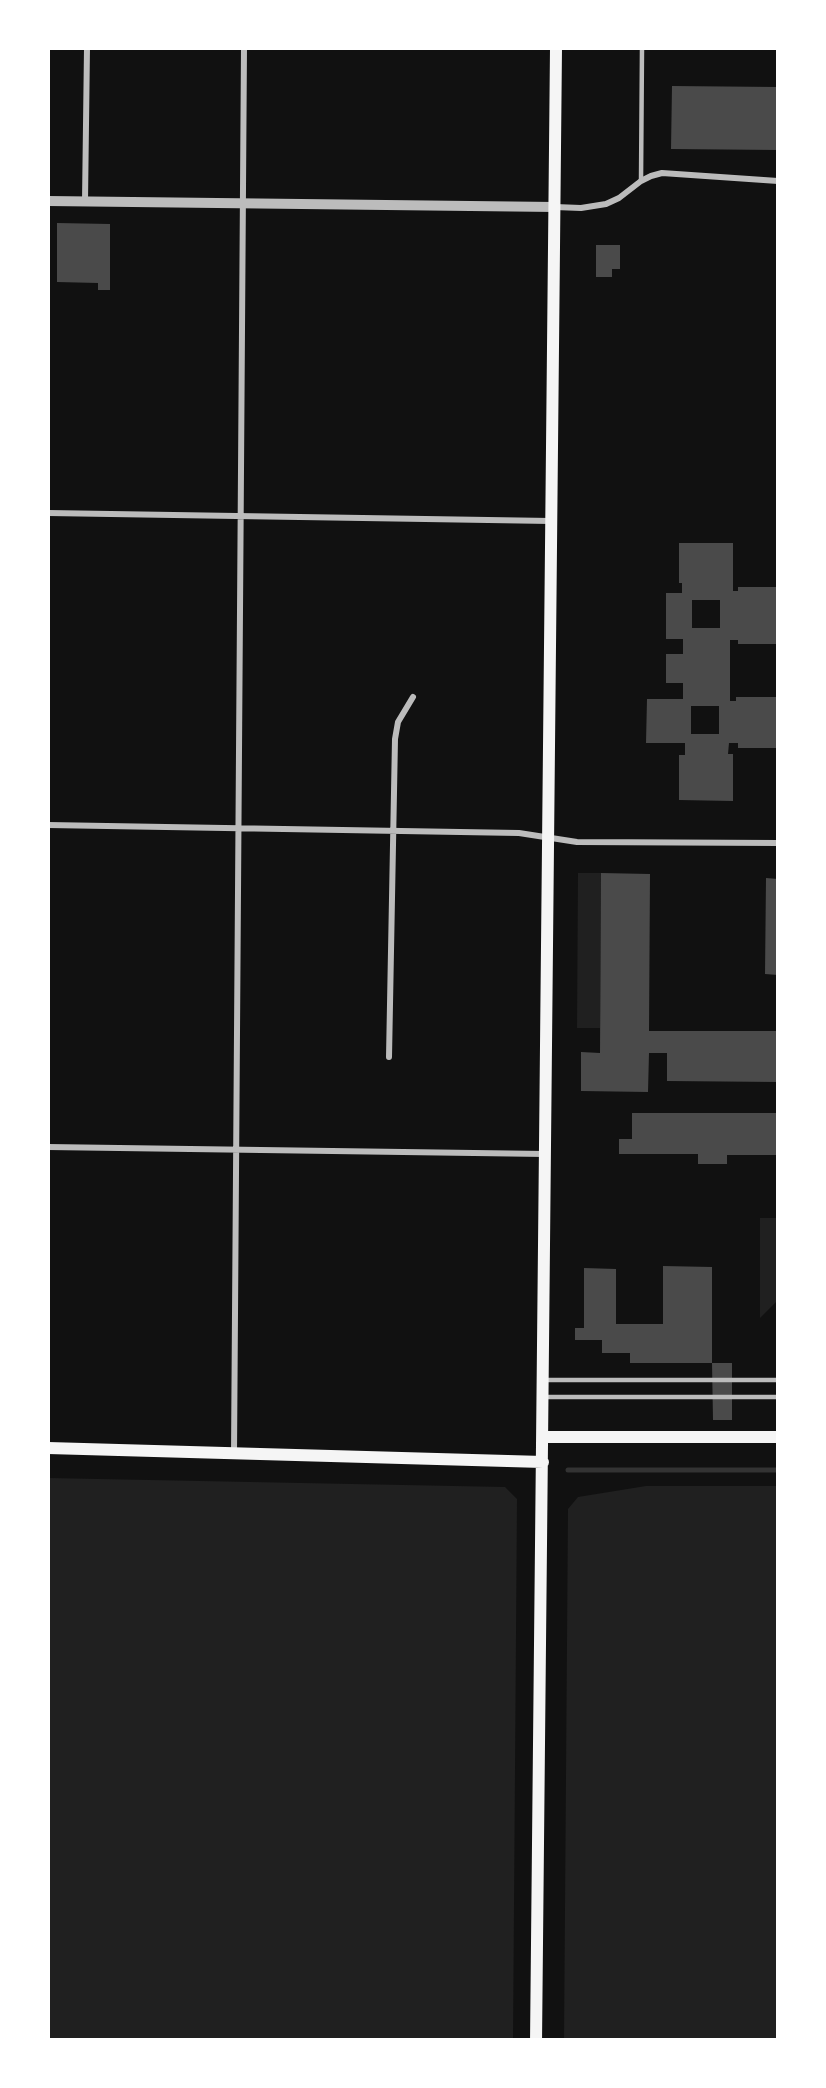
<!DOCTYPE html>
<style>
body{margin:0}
#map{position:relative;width:826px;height:2088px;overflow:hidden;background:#111;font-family:Signika,sans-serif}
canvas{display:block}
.frame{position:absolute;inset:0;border:50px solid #fff;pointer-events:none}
</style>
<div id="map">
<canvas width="826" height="2088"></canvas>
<div class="frame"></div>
</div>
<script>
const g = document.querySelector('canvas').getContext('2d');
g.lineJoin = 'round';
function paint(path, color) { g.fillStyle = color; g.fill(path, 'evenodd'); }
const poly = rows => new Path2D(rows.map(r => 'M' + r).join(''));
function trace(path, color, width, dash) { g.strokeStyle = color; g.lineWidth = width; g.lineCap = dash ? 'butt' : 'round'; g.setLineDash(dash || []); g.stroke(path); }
paint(poly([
 [578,873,601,873,600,1028,577,1028],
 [760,1218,778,1218,778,1300,760,1318],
 [48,1478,505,1487,517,1499,513,2040,48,2040],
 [646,1486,778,1486,778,2040,564,2040,568,1509,578,1497]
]), '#202020');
trace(poly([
 [568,1470,778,1470]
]), '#333', 5);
paint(poly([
 [672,86,778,87,778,150,671,149],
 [57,223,110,224,110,290,98,290,98,283,57,282],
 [596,245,620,245,620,269,612,269,612,277,596,277],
 [679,543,733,543,733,591,738,591,738,587,778,587,778,644,738,644,738,640,730,640,730,701,736,701,736,697,778,697,778,748,738,748,738,743,729,743,728,754,733,754,733,801,679,800,679,755,685,755,685,743,646,743,647,699,683,699,683,683,666,683,666,654,683,654,683,639,666,639,666,593,682,593,682,583,679,583],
 [692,600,720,600,720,628,692,628],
 [691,706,719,706,719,734,691,734],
 [601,873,650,874,649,1031,778,1031,778,1082,667,1081,667,1053,649,1053,648,1092,581,1091,581,1052,600,1053],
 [766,878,778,879,778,975,765,974],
 [632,1113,778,1113,778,1155,727,1155,727,1164,698,1164,698,1154,619,1154,619,1139,632,1139],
 [663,1266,712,1267,712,1363,732,1363,732,1420,713,1420,712,1363,630,1363,630,1353,602,1353,602,1340,575,1340,575,1328,584,1328,584,1268,616,1269,616,1324,663,1324]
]), '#4a4a4a');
trace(poly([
 [641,181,642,48],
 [544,1380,778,1380],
 [543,1397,778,1397]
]), '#bcbcbc', 4.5);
trace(poly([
 [85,201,87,48],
 [555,207,581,208,606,204,619,198,641,181,651,176,662,173,778,181],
 [48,513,551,521],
 [48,825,519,833,577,842,778,843],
 [389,1057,395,739,398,722,413,697],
 [48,1147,545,1154],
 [234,1453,244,48]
]), '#bcbcbc', 6);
trace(poly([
 [48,201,555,207]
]), '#bcbcbc', 10);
trace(poly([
 [543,1437,778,1437],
 [48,1448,543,1462],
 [536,2040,556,48]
]), '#f5f5f5', 12);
</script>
